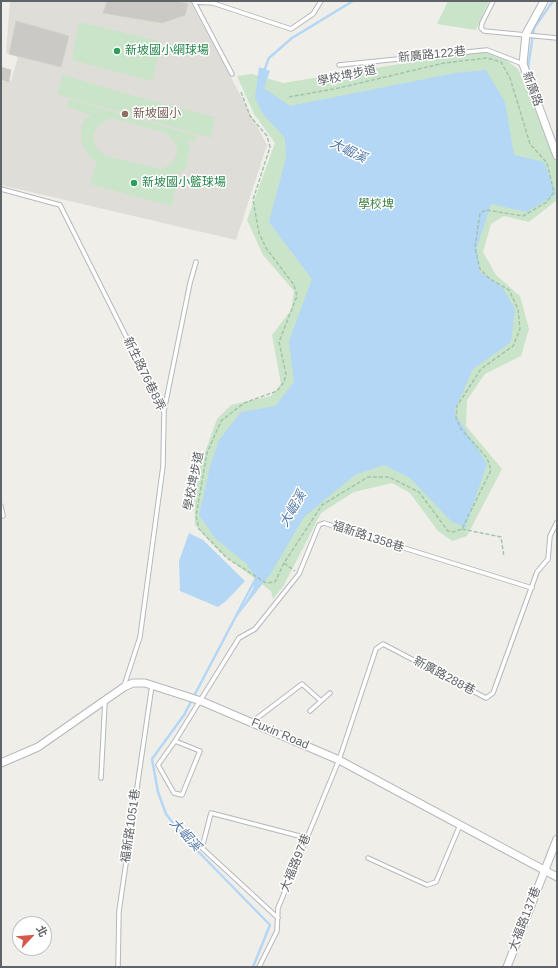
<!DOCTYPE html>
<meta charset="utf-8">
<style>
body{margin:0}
#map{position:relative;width:558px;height:968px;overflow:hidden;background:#f0eee9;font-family:Arial,"Noto Sans TC",sans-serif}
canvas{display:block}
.frame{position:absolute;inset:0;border:2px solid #606367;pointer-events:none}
.north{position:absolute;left:12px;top:916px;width:40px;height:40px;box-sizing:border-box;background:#fff;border:1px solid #bfc1c2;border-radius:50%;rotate:64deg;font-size:11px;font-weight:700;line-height:16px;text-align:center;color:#606367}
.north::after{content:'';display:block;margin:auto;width:14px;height:18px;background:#d55849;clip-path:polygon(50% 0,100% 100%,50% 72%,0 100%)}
</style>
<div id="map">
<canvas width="558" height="968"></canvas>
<div class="frame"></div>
<div class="north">北</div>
</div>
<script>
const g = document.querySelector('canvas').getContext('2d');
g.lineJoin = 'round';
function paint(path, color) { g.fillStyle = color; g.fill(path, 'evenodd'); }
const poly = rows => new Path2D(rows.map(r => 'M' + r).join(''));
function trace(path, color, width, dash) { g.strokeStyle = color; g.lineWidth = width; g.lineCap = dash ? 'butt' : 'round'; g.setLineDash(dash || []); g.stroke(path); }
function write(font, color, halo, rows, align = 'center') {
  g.font = font + ' Arial,"Noto Sans TC",sans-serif'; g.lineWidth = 3; g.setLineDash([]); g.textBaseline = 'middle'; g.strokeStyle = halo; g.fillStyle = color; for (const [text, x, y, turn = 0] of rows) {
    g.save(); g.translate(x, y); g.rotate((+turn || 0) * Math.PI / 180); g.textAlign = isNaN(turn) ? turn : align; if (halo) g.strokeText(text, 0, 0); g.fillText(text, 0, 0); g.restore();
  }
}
paint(poly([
 [10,1,190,1,267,145,236,240,1,185,1,82,11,81,18,57,6,53]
]), '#dfddd7');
paint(poly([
 [448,1,489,1,476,30,437,24],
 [79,22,162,42,152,81,72,60],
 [491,49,518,69,557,162,557,200,529,222,504,216,491,224,483,252,496,275,520,296,529,329,521,356,485,374,467,400,466,426,502,469,467,536,452,541,438,531,410,493,392,483,354,492,321,513,284,585,273,599,271,591,220,552,195,525,194,483,217,419,231,405,271,396,281,384,272,335,291,310,294,291,263,255,247,220,275,143,254,114,237,76,252,74,283,83],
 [63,75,138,97,215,117,211,138,57,94],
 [69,99,197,136,195,142,188,140,190,148,186,168,176,176,164,177,178,181,171,206,90,184,97,160,91,159,82,145,81,127,85,119,92,115,67,107],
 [111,118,166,133,175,143,178,153,170,165,161,169,105,156,96,148,93,135,100,124]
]), '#c9e4c9');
paint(poly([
 [259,67,270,71,264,88,290,106,455,73,486,70,505,102,514,155,544,162,556,194,527,212,491,204,477,247,480,272,502,287,515,309,511,342,473,369,454,412,487,464,465,528,451,521,410,478,384,465,355,475,304,517,271,573,235,619,253,589,255,577,247,564,216,539,199,515,211,463,219,440,241,412,275,406,294,382,289,341,312,279,269,222,286,158,285,138,263,114,255,98],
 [189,533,203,540,245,581,226,601,218,607,180,591,179,561]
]), '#b3d7f5');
trace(poly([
 [528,68,534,28,553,1],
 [264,71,269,58,292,38,353,1],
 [552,133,557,146],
 [253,967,270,925,184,837,166,814,158,792,152,759,184,715,256,578]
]), '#b3d7f5', 2.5);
const building = poly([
 [107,1,177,1,188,4,185,15,162,23,103,13,107,1],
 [16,21,69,36,61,67,9,54,16,21],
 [1,67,11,70,9,82,1,80,1,67]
]);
paint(building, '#cbc9c5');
trace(building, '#d4d0c7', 1);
const lane = poly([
 [493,1,482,23,481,28,484,31,557,38],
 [194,2,213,3,291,29,313,14,321,1],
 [194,2,232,74],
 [339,65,487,50,523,64],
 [1,189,60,205,164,412,163,466,140,637,124,686],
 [164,411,190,283,196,262],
 [1,506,3,516],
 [310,711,330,693],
 [252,722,302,684,321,701],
 [175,741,200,751,182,795,174,793,158,765,175,741,239,638,255,629,299,574,319,525,324,523,532,588],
 [101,778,105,701],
 [368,858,427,885,436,882,460,825],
 [278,918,202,848,211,813,307,838],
 [118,967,119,911,152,685],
 [259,967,277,931,278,908,339,760,376,649,383,644,486,698,493,693,537,572,548,559,550,536,557,522]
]);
const street = poly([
 [544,1,526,34,523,64,557,156],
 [1,763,38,747,124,687,133,683,145,683,201,701,339,760,557,877],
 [507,967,557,839]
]);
trace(lane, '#b5b8bb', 5.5);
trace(street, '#b5b8bb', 9);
trace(poly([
 [241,92,250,116,267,136,270,147,253,200,259,233,266,248,294,285,297,296,279,342,286,374,284,382,277,391,244,403,221,421,207,453,196,516,199,529,227,558,266,583,275,582,284,563,322,505,368,477,389,477,419,492,448,531,453,532,462,529,491,470,487,458,461,429,456,418,457,406,481,369,513,346,520,329,518,309,509,290,490,279,480,269,475,248,480,213,486,210,523,216,547,202,554,192,547,163,530,144,510,78,501,62,487,58,444,63,339,88,289,97],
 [462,529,501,537,504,557],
 [284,563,295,571]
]), '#a2c4ad', 1.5, [4, 2]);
trace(lane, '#fff', 3.5);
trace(street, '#fff', 7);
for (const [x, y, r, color] of [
 [117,51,4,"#2e9e5b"],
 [125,114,4,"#8d6e63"],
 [134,183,4,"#2e9e5b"]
]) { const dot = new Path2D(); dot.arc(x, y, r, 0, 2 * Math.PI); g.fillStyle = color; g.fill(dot); trace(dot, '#fff', 1.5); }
write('12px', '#27864d', '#fff', [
 ["新坡國小網球場",125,51],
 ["新坡國小籃球場",142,183]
], 'left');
write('12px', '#606367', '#fff', [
 ["新廣路122巷",432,55,-6],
 ["學校埤步道",347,76,-12],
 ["新廣路",532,89,70],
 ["新生路76巷8弄",144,374,64],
 ["學校埤步道",194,481,-79],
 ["福新路1358巷",368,537,18],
 ["新廣路288巷",444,676,28],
 ["Fuxin Road",280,734,23],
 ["福新路1051巷",131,826,-82],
 ["大福路97巷",296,863,-68],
 ["大福路137巷",525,919,-69]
]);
write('12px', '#785e54', '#fff', [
 ["新坡國小",133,114]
], 'left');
write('12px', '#428446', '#fff', [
 ["學校埤",376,205]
]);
write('italic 13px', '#5178a6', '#fff', [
 ["大崛溪",348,151,26],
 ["大崛溪",293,509,-60],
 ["大崛溪",185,835,47]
]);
</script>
